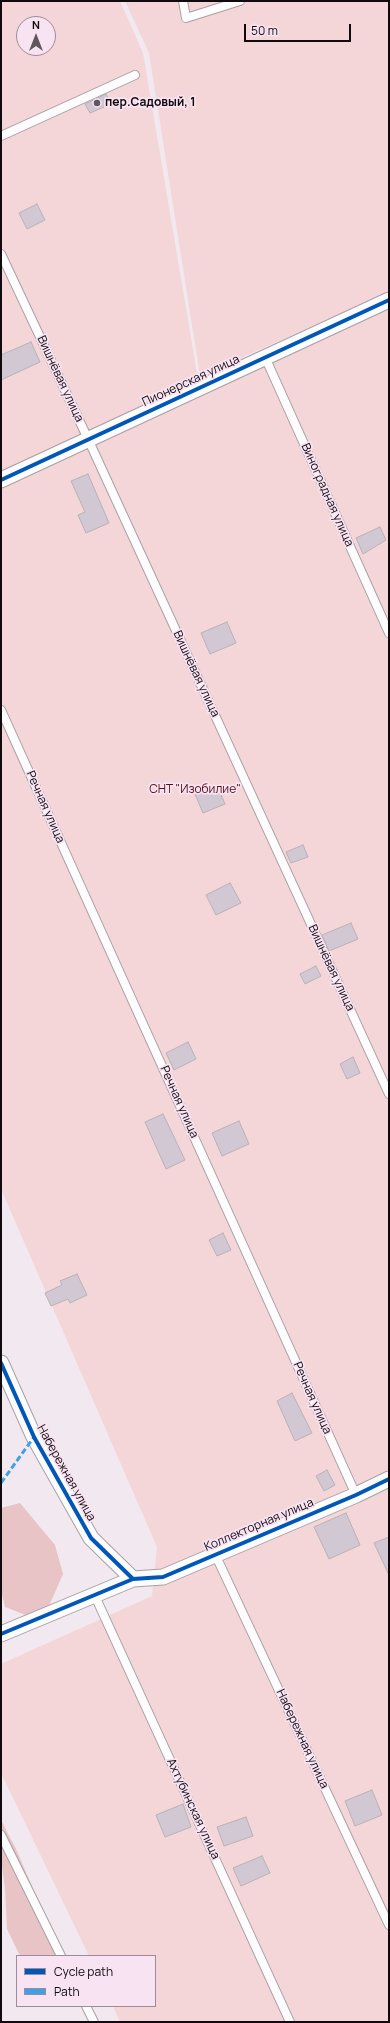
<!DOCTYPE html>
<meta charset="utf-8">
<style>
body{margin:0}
#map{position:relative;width:390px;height:2023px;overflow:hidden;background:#f2e8ef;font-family:Manrope,sans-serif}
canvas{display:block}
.frame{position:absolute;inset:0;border:2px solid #10090e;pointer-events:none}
.legend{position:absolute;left:16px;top:1955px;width:140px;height:52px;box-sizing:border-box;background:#f7e3f1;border:1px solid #9b8c96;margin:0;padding:5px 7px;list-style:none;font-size:12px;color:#10090e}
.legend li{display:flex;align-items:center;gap:8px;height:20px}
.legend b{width:20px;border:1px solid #9b8c96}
.north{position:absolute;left:16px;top:16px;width:40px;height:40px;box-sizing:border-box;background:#f7e3f1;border:1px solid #9b8c96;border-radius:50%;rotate:0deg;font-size:11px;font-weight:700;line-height:16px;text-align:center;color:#10090e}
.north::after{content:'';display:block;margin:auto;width:14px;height:18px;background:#5f575d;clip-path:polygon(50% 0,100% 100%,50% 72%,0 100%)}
.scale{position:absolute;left:244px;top:24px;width:107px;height:18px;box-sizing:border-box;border:2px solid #10090e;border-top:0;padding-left:5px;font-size:12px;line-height:14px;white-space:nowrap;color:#10090e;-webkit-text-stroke:3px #f7e3f1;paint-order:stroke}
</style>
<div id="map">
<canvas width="390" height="2023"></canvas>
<div class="frame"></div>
<ul class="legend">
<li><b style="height:5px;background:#0057b8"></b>Cycle path</li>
<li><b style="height:5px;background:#3da1e9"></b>Path</li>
</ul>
<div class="north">N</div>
<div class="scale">50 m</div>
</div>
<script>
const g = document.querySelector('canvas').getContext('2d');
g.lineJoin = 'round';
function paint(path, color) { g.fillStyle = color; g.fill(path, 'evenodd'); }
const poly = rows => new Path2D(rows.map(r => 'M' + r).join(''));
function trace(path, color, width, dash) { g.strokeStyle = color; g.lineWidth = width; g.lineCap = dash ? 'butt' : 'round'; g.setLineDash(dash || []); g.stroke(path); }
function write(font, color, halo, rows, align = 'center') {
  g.font = font + ' Manrope,sans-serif'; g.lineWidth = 3.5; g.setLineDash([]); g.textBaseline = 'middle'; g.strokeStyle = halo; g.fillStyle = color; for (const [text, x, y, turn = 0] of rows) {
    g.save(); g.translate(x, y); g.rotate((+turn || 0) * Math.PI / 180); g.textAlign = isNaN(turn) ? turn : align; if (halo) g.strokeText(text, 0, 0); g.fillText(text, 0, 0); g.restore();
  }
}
paint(poly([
 [1,1,120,1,143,53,200,391,389,309,389,2022,120,2022,113,2006,155,2006,155,1956,89,1956,1,1773,1,1664,152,1596,157,1547,1,1189],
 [24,24,48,24,48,48,24,48],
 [125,1,389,1,389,292,200,376,149,53]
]), '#f4d6d8');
paint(poly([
 [20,1503,55,1545,63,1574,49,1606,28,1616,5,1607,1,1590,1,1508],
 [1,1820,16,1849,62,1956,20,1956,7,1929,5,1889,1,1859]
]), '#e8c4c6');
const building = poly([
 [106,94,111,104,90,113,85,104,106,94],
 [37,204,45,220,27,229,19,213,37,204],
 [31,342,40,362,1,380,1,355,31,342],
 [88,474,109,523,86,533,78,515,85,512,71,481,88,474],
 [380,527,386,540,363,554,356,538,380,527],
 [227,622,236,643,210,654,201,633,227,622],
 [217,785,225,804,203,813,195,794,217,785],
 [303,845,308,857,291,863,286,852,303,845],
 [230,883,241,903,216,915,206,895,230,883],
 [351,923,358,939,329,951,322,935,351,923],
 [316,966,321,976,305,984,300,974,316,966],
 [188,1042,196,1059,174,1070,166,1053,188,1042],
 [353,1057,360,1073,347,1079,340,1064,353,1057],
 [163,1114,185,1160,166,1169,145,1122,163,1114],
 [239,1121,249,1144,222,1156,212,1133,239,1121],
 [223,1233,231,1250,217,1256,209,1240,223,1233],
 [77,1274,87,1295,70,1303,68,1299,51,1306,45,1293,62,1285,60,1281,77,1274],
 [292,1393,312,1433,295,1441,277,1401,292,1393],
 [327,1470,335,1485,324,1491,316,1476,327,1470],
 [346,1513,360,1545,329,1559,314,1527,346,1513],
 [389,1537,389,1575,374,1543,389,1537],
 [372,1790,382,1815,355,1826,345,1801,372,1790],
 [183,1804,191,1827,165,1837,156,1815,183,1804],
 [246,1817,253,1836,224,1846,217,1827,246,1817],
 [262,1856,270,1873,241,1886,233,1868,262,1856]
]);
paint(building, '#d2c8d3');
trace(building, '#b8b2b7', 1);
const lane = poly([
 [183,1,186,18,240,1],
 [1,136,135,75],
 [1,254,88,439,389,1094],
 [265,357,389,633],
 [1,710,356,1495],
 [215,1554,389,1925],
 [95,1596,290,2022],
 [1,1835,61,1956],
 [86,2006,94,2022]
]);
const street = poly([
 [1,480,389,300],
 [1,1363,34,1437,91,1538,133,1579],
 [1,1634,133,1579,163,1577,356,1495,389,1479]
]);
trace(lane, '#a7a0a5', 10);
trace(street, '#a7a0a5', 17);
trace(lane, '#fdfcfd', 8);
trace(street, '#fdfcfd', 15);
trace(poly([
 [1,1483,34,1437]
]), '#3da1e9', 3, [6, 3]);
trace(poly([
 [1,480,389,300],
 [1,1363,34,1437,91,1538,133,1579],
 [1,1634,133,1579,163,1577,356,1495,389,1479]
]), '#0057b8', 4);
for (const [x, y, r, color] of [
 [97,103,4,"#5f575d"]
]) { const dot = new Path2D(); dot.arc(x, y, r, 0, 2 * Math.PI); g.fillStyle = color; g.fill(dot); trace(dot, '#f7e3f1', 1.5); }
write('bold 12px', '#10090e', '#f7e3f1', [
 ["пер.Садовый, 1",105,103]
], 'left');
write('12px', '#10090e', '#f7e3f1', [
 ["Вишнёвая улица",60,379,65],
 ["Пионерская улица",191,381,-25],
 ["Виноградная улица",327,495,66],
 ["Вишнёвая улица",196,674,65],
 ["Речная улица",45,807,66],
 ["Вишнёвая улица",331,968,65],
 ["Речная улица",179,1102,66],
 ["Речная улица",312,1398,66],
 ["Набережная улица",66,1473,61],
 ["Коллекторная улица",259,1525,-23],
 ["Набережная улица",302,1739,65],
 ["Ахтубинская улица",193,1809,65]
]);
write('12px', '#541017', '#f7e3f1', [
 ["СНТ \"Изобилие\"",195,790]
]);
</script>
